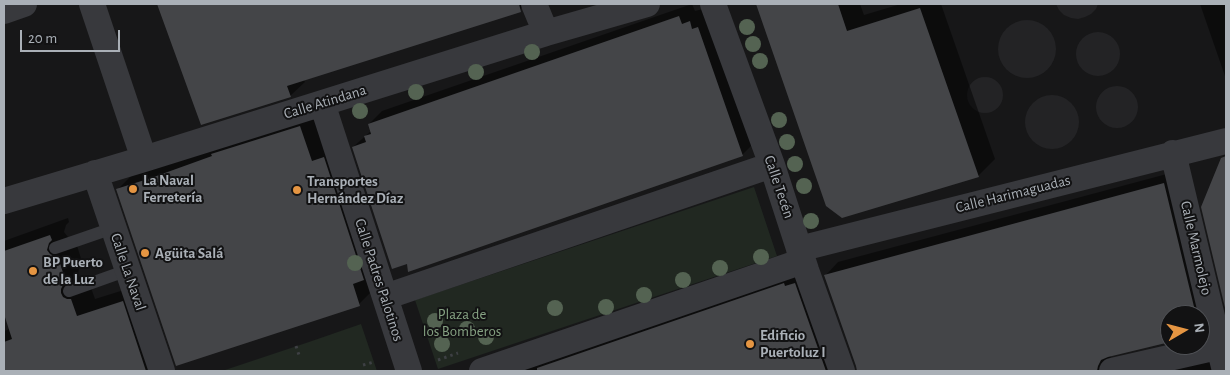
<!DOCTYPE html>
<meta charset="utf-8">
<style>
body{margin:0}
#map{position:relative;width:1230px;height:375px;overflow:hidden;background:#171718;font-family:"Alegreya Sans",sans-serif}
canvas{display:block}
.frame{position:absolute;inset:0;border:5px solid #aab0b7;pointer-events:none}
.north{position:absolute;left:1160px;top:305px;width:50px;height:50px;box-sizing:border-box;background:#121213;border:1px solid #4f5155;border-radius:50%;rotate:82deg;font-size:14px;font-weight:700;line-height:20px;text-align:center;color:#aab0b7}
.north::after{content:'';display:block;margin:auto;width:18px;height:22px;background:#e59542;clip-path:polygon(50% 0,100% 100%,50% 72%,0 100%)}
.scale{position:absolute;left:20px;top:30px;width:100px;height:22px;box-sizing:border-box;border:2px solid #aab0b7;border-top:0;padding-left:6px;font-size:15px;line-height:18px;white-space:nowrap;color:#aab0b7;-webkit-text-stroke:4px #121213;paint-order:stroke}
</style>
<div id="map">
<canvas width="1230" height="375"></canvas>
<div class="frame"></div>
<div class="north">N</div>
<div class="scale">20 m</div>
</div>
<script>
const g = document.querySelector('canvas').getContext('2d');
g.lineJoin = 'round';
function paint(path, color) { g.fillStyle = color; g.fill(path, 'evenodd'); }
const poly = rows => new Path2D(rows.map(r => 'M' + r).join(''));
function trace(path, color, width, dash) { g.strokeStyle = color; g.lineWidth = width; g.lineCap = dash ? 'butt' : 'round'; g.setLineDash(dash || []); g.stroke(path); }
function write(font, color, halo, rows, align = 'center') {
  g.font = font + ' "Alegreya Sans",sans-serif'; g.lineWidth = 4; g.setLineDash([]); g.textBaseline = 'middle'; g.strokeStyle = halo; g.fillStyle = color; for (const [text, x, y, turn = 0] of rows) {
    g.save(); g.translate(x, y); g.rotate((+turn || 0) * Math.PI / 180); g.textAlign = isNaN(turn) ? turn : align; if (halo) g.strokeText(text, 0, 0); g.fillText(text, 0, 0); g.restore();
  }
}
paint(poly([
 [1056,4,1098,4,1096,9,1091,14,1085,17,1078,19,1071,18,1064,15,1059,10],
 '998 49a29 29 0 1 1 58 0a29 29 0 1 1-58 0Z',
 '1076 54a22 22 0 1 1 44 0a22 22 0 1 1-44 0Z',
 '967 95a18 18 0 1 1 36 0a18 18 0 1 1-36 0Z',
 '1096 107a21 21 0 1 1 42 0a21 21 0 1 1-42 0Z',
 '1025 122a27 27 0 1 1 54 0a27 27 0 1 1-54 0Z'
]), '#232325');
paint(poly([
 [754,187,777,256,438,369,415,300],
 [361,324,377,371,222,371,309,342]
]), '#212821');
paint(poly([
 [158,4,526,4,518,11,304,80,305,82,290,96,202,124],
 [692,4,695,11,703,9,755,142,742,155,353,147,371,131,369,124,382,111],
 [758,4,860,4,864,15,901,4,941,4,995,159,978,176,827,205],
 [1200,4,1226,4,1226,79],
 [316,111,374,289,359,304,118,189,133,174],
 [1226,166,1226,306,1203,207,1214,178],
 [1178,171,1214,321,1200,334,1200,315,1170,315,1170,341,1111,355,1110,361,1119,371,858,371,857,366,825,276,838,262],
 [68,218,69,222,66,225,64,232,68,237,75,239,83,265,79,268,78,275,82,280,89,282,95,299,140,285,159,371,4,371,4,331,10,329,4,311,4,241],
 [797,271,849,371,505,371],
 [1221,352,1226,371,1136,371]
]), '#0007');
paint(poly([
 [157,4,519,4,521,12,287,86,291,97,201,125],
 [756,4,838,4,847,31,920,8,979,177,842,218,826,206],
 [679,16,682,24,690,21,692,29,698,27,743,156,408,272,407,264,392,269,352,147,366,142,364,136,371,134,368,124],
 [300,126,312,161,324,157,364,280,353,284,360,306,176,366,116,189,151,178,212,156,211,154],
 [1226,156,1226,312,1201,207,1221,158],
 [1164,183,1196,315,1170,315,1170,342,1108,357,1101,360,1098,366,1097,371,857,371,856,366,824,275],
 [50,235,52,240,49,243,47,250,50,254,54,256,58,256,66,283,63,285,61,289,61,293,63,297,67,299,71,299,77,316,123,301,146,371,4,371,4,342,12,339,4,314,4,251],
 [784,283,785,286,795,283,826,371,537,371,537,368]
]), '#444548');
trace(poly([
 [296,346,299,355],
 [438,360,458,353],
 [363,365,374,362]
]), '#3e4044', 3, [2.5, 4]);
trace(poly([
 [55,248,113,228],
 [69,291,128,270]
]), '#38393d', 12);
trace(poly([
 [92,4,144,159],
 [534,4,546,33],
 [713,4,772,165,806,270,842,371],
 [4,11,24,4],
 [322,103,409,371],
 [1173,153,1225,371],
 [95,173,162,371],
 [4,201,144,159,546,33,647,4],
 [799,249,1226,141],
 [385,297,772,165],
 [482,371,803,261],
 [1112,371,1226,345]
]), '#38393d', 26);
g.fillStyle = '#546352';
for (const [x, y] of [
 [747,27],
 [753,44],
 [532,52],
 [760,61],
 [476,72],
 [416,92],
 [360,111],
 [779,120],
 [787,142],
 [795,164],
 [804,186],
 [811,221],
 [761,257],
 [355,263],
 [720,268],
 [683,280],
 [644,295],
 [606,307],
 [555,308],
 [435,321],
 [467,329],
 [486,337],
 [442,344]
]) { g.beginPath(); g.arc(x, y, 8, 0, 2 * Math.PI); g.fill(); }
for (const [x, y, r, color] of [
 [133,189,5,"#e59542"],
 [297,190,5,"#e59542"],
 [145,253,5,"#e59542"],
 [33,271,5,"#e59542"],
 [750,344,5,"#e59542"]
]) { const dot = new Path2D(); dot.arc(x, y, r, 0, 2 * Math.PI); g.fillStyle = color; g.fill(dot); trace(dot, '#121213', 2); }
write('15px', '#aab0b7', '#121213', [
 ["Calle Atindana",325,102,-17],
 ["Calle Tecén",779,187,71],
 ["Calle Harimaguadas",1013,194,-14],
 ["Calle Marmolejo",1196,248,77],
 ["Calle La Naval",128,272,71],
 ["Calle Padres Palotinos",379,280,72]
]);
write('bold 15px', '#aab0b7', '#121213', [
 ["La Naval",143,180],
 ["Ferretería",143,197],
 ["Transportes",307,181],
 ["Hernández Díaz",307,198],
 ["Agüita Salá",155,253],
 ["BP Puerto",43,262],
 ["de la Luz",43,279],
 ["Edificio",760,335],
 ["Puertoluz I",760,352]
], 'left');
write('15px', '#85a182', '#121213', [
 ["Plaza de",462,314],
 ["los Bomberos",462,331]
]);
</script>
